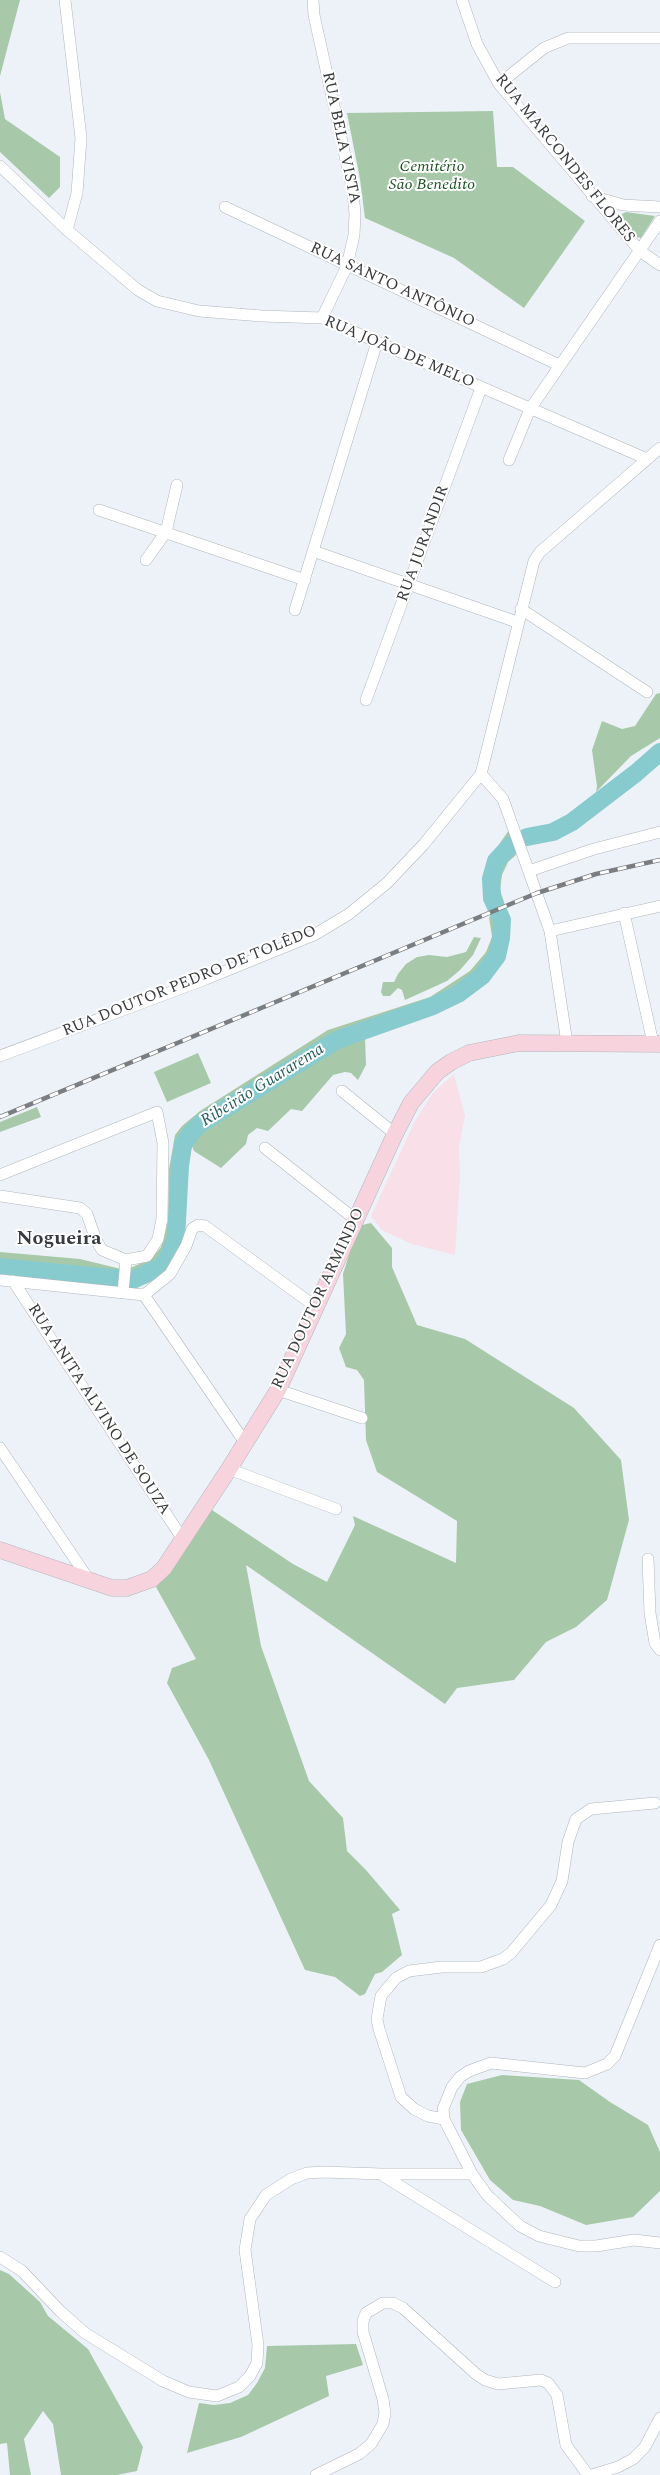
<!DOCTYPE html>
<meta charset="utf-8">
<style>
body{margin:0}
canvas{display:block;background:#ecf2f8}
</style>
<canvas width="660" height="2475"></canvas>
<script>
const g = document.querySelector('canvas').getContext('2d');
g.lineJoin = 'round';
function paint(path, color) { g.fillStyle = color; g.fill(path, 'evenodd'); }
const poly = rows => new Path2D(rows.map(r => 'M' + r).join(''));
function trace(path, color, width, dash) { g.strokeStyle = color; g.lineWidth = width; g.lineCap = dash ? 'butt' : 'round'; g.setLineDash(dash || []); g.stroke(path); }
function write(font, color, halo, rows, align = 'center') {
  g.font = font + ' Spectral,serif'; g.lineWidth = 4; g.setLineDash([]); g.textBaseline = 'middle'; g.strokeStyle = halo; g.fillStyle = color; for (const [text, x, y, turn = 0] of rows) {
    g.save(); g.translate(x, y); g.rotate((+turn || 0) * Math.PI / 180); g.textAlign = isNaN(turn) ? turn : align; if (halo) g.strokeText(text, 0, 0); g.fillText(text, 0, 0); g.restore();
  }
}
paint(poly([
 [454,1074,465,1116,459,1146,460,1177,455,1255,412,1244,382,1230,371,1216,415,1121,433,1093]
]), '#f8dfe8');
paint(poly([
 [0,0,20,0,0,76],
 [0,92,5,119,60,157,60,187,49,198,0,152],
 [493,111,497,167,513,167,585,221,524,308,454,258,365,218,360,179,347,113],
 [626,212,655,216,641,238,637,237,623,220,622,214],
 [660,693,660,738,631,756,596,792,597,786,592,750,602,721,622,729,635,726,656,694],
 [509,830,516,855,508,862,502,875,500,890,504,902,488,909,484,892,485,870,491,856],
 [506,910,507,932,501,960,492,972,476,988,437,1012,365,1037,366,1065,358,1080,351,1073,345,1072,333,1075,302,1111,291,1109,268,1131,257,1128,248,1135,246,1144,221,1168,194,1151,192,1146,187,1172,186,1218,183,1240,168,1269,157,1278,146,1284,129,1287,130,1268,151,1259,161,1247,168,1221,169,1169,175,1135,182,1126,200,1111,328,1030,430,997,470,971,486,952,492,937,489,917],
 [474,937,481,938,473,955,460,970,447,981,405,1000,402,990,398,988,390,996,383,996,381,992,383,982,394,982,398,974,406,964,417,957,429,955,447,957,466,952],
 [198,1053,211,1083,167,1102,154,1072],
 [37,1107,41,1117,0,1132,0,1122],
 [371,1223,392,1248,392,1267,417,1325,465,1339,574,1408,621,1460,629,1520,607,1600,576,1627,546,1642,514,1680,457,1688,445,1704,246,1565,261,1646,309,1781,343,1818,347,1851,366,1870,400,1910,392,1914,402,1955,382,1972,375,1974,365,1994,360,1996,335,1977,305,1970,209,1760,167,1683,172,1668,196,1659,156,1587,212,1510,293,1564,327,1582,355,1525,353,1516,456,1563,457,1521,377,1472,366,1440,364,1380,357,1370,346,1367,339,1348,346,1334,343,1274,358,1226],
 [0,1252,80,1259,121,1269,120,1286,0,1274],
 [502,2075,579,2080,610,2102,648,2125,660,2152,660,2191,633,2217,586,2225,540,2206,513,2200,490,2180,461,2130,460,2102,467,2084],
 [0,2270,9,2274,40,2302,48,2316,88,2349,143,2447,137,2471,117,2475,61,2475,53,2424,43,2411,24,2439,31,2475,10,2475,7,2443,0,2444],
 [356,2344,363,2365,326,2376,329,2396,241,2437,187,2453,199,2403,214,2405,230,2403,248,2395,257,2383,265,2368,267,2346]
]), '#a8c9a9');
trace(poly([
 [527,837,553,832,572,822,636,773,660,752],
 [0,1267,133,1280,162,1266,170,1254,176,1238,180,1166,183,1145,191,1133,200,1124,337,1040,433,1006,458,994,482,976,497,956,501,938,502,920,492,898,491,879,496,861,511,845]
]), '#87cbce', 18);
const street = poly([
 [65,0,81,138,77,193,67,230],
 [313,0,314,15,353,192,355,214,354,235,347,266,322,318],
 [462,0,477,44,499,84,640,251,660,265],
 [499,84,544,48,568,38,660,38],
 [0,166,67,230,138,290,157,301,199,311,262,316,322,318,647,459],
 [592,196,623,205,660,207],
 [225,207,559,365],
 [509,460,530,409,660,221],
 [99,510,305,580],
 [313,551,517,622],
 [146,560,166,532,177,485],
 [521,609,647,692],
 [295,610,377,342],
 [366,700,481,388],
 [481,774,503,799,550,931,567,1043],
 [529,871,594,849,660,832],
 [624,913,653,1043],
 [550,931,660,906],
 [0,1056,206,979,314,935,349,914,387,883,424,844,481,774,534,561,540,552,660,448],
 [342,1091,395,1134],
 [265,1148,356,1220],
 [0,1175,157,1112,163,1143,162,1219,158,1239,147,1256,126,1260,102,1250,96,1240,87,1214,80,1208,0,1196],
 [0,1280,144,1295,170,1274,186,1246,192,1229,198,1225,205,1226,316,1307],
 [13,1281,182,1538],
 [123,1292,126,1260],
 [144,1295,246,1444],
 [278,1390,362,1418],
 [0,1448,89,1580],
 [229,1469,336,1509],
 [648,1559,650,1613,655,1643,660,1650],
 [660,1945,615,2056,607,2064,585,2073,491,2063,469,2071,460,2077,452,2087,443,2109,444,2119,472,2174,487,2195,520,2226,539,2236,579,2246,596,2246,634,2240,660,2243],
 [444,2119,428,2116,414,2109,401,2097,379,2029,377,2019,381,1996,396,1978,409,1971,442,1967,481,1967,503,1959,511,1953,551,1905,562,1881,568,1842,576,1819,591,1809,655,1803],
 [382,2175,555,2282],
 [0,2257,22,2271,60,2311,85,2333,163,2381,189,2392,217,2396,239,2387,250,2376,257,2363,258,2345,245,2250,250,2219,266,2195,291,2179,307,2173,324,2172,382,2174,472,2174],
 [316,2475,359,2454,371,2444,383,2424,385,2413,383,2399,363,2332,363,2321,366,2313,383,2303,393,2303,403,2308,476,2374,485,2380,498,2384,541,2380,548,2383,557,2395,566,2445,588,2475],
 [592,2475,618,2467,633,2459,645,2447,660,2418]
]);
const secondary = poly([
 [0,1550,112,1588,127,1588,152,1579,164,1568,229,1469,278,1390,395,1134,411,1103,437,1072,451,1062,469,1053,519,1043,660,1044]
]);
trace(street, '#b0b6bc', 12);
trace(secondary, '#b0b6bc', 17);
trace(street, '#fff', 11);
trace(secondary, '#f7d4dd', 16);
const rail = poly([
 [0,1117,537,893,596,874,660,860]
]);
trace(rail, '#7a7d81', 4.5);
trace(rail, '#fff', 3, [9]);
write('16px', '#383a3d', '#fff', [
 ["RUA BELA VISTA",340,138,78],
 ["RUA MARCONDES FLORES",564,159,51],
 ["RUA SANTO ANTÔNIO",392,286,25],
 ["RUA JOÃO DE MELO",399,353,23],
 ["RUA JURANDIR",424,544,-70],
 ["RUA DOUTOR PEDRO DE TOLÊDO",190,982,-22],
 ["RUA DOUTOR ARMINDO",319,1299,-65],
 ["RUA ANITA ALVINO DE SOUZA",98,1410,57]
]);
write('italic 16px', '#185120', '#fff', [
 ["Cemitério",432,168],
 ["São Benedito",432,186]
]);
write('italic 17px', '#245d5f', '#fff', [
 ["Ribeirão Guararema",263,1086,-32]
]);
write('bold 20px', '#373b40', '#fff', [
 ["Nogueira",59,1240]
]);
</script>
